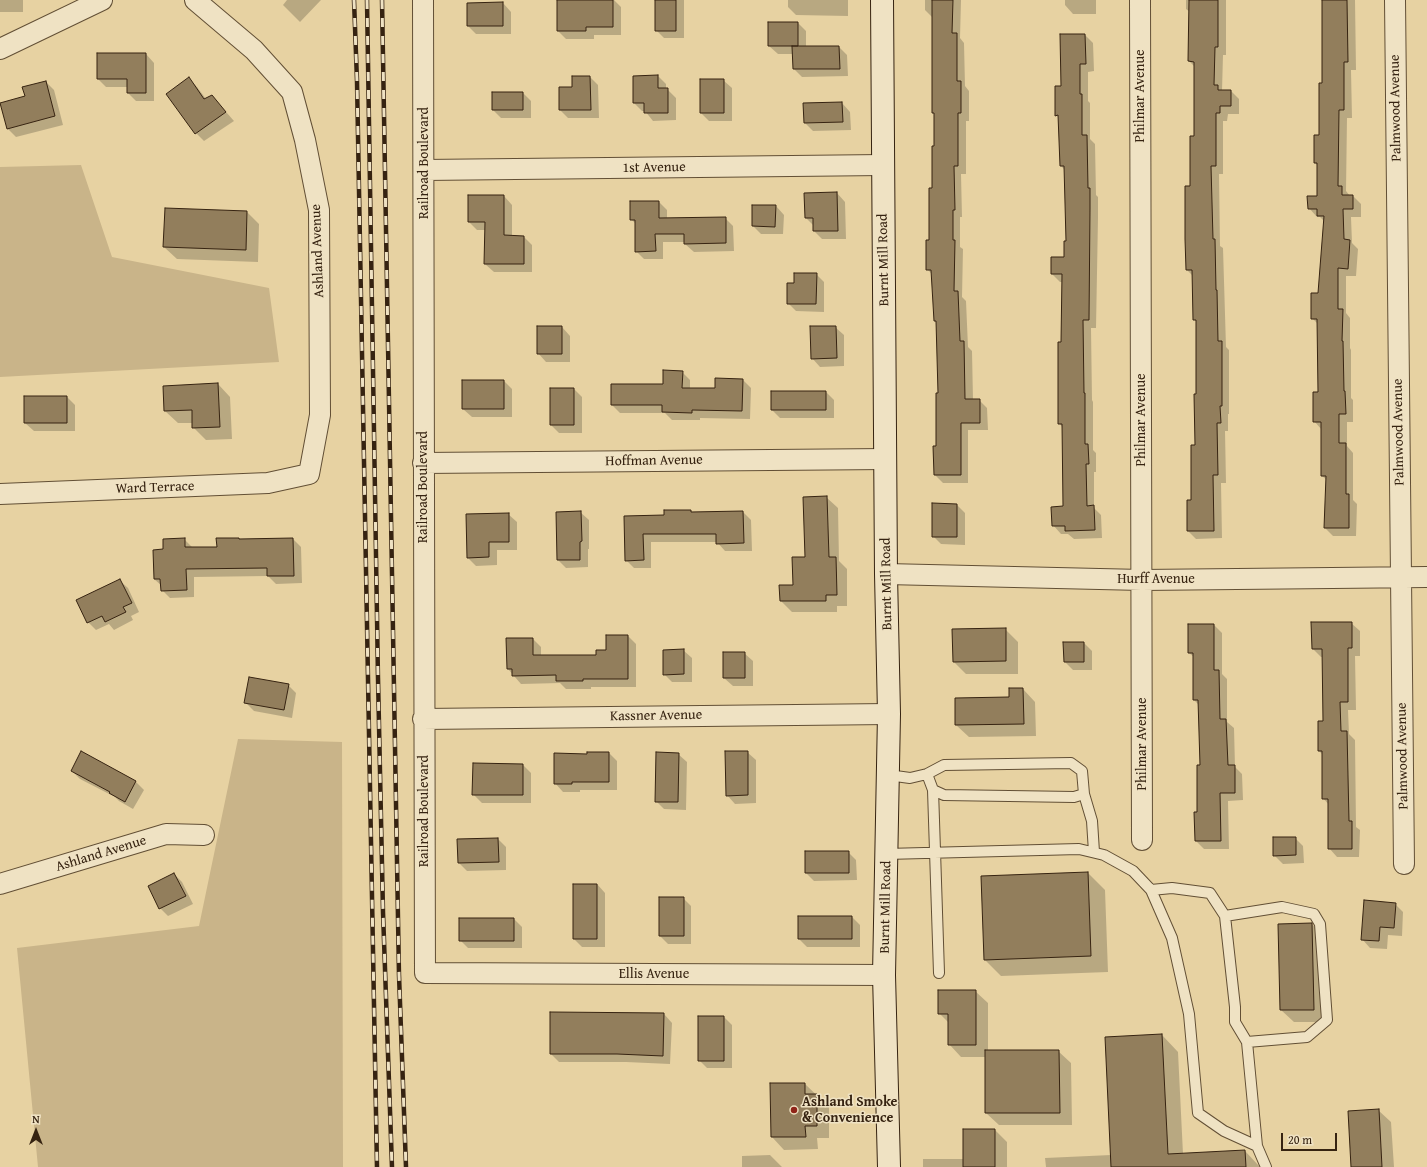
<!DOCTYPE html>
<style>
body{margin:0}
#map{position:relative;width:1427px;height:1167px;overflow:hidden;background:#e7d2a2;font-family:"Gentium Book Plus",serif}
canvas{display:block}
.north{position:absolute;left:16px;top:1111px;width:40px;height:40px;-webkit-text-stroke:3px #efe2c3;paint-order:stroke;rotate:0deg;font-size:11px;font-weight:700;line-height:16px;text-align:center;color:#362311}
.north::after{content:'';display:block;margin:auto;width:14px;height:18px;background:#362311;clip-path:polygon(50% 0,100% 100%,50% 72%,0 100%)}
.scale{position:absolute;left:1281px;top:1133px;width:56px;height:18px;box-sizing:border-box;border:2px solid #362311;border-top:0;padding-left:5px;font-size:12px;line-height:14px;white-space:nowrap;color:#362311;-webkit-text-stroke:3px #efe2c3;paint-order:stroke}
</style>
<div id="map">
<canvas width="1427" height="1167"></canvas>
<div class="north">N</div>
<div class="scale">20 m</div>
</div>
<script>
const g = document.querySelector('canvas').getContext('2d');
g.lineJoin = 'round';
function paint(path, color) { g.fillStyle = color; g.fill(path, 'evenodd'); }
const poly = rows => new Path2D(rows.map(r => 'M' + r).join(''));
function trace(path, color, width, dash) { g.strokeStyle = color; g.lineWidth = width; g.lineCap = dash ? 'butt' : 'round'; g.setLineDash(dash || []); g.stroke(path); }
function write(font, color, halo, rows, align = 'center') {
  g.font = font + ' "Gentium Book Plus",serif'; g.lineWidth = 3; g.setLineDash([]); g.textBaseline = 'middle'; g.strokeStyle = halo; g.fillStyle = color; for (const [text, x, y, turn = 0] of rows) {
    g.save(); g.translate(x, y); g.rotate((+turn || 0) * Math.PI / 180); g.textAlign = isNaN(turn) ? turn : align; if (halo) g.strokeText(text, 0, 0); g.fillText(text, 0, 0); g.restore();
  }
}
paint(poly([
 [81,165,112,257,269,288,279,362,0,377,0,167],
 [238,739,342,742,343,1167,38,1167,17,948,199,926]
]), '#c9b489');
paint(poly([
 [0,0,23,0,23,12,0,12],
 [287,0,321,0,300,22,283,5],
 [558,0,614,0,621,7,621,35,594,35,594,39,566,39,558,31],
 [656,0,684,0,684,38,664,38,656,30],
 [788,0,848,0,848,16,796,15,788,7],
 [925,0,961,0,960,38,964,43,965,86,969,91,969,121,966,121,966,174,961,174,962,217,960,217,960,247,963,249,962,297,966,301,968,347,972,351,973,400,979,400,987,408,988,430,968,430,968,483,943,483,935,475,937,447,939,394,937,324,935,321,933,275,927,269,930,241,933,189,935,115,933,113,933,18,925,10],
 [1065,0,1096,0,1096,14,1073,14,1065,5],
 [1186,0,1226,0,1226,55,1223,55,1222,91,1231,91,1239,99,1239,114,1228,114,1227,121,1223,121,1223,174,1219,174,1220,246,1223,248,1226,347,1229,350,1229,414,1228,414,1228,431,1225,431,1226,483,1221,483,1222,538,1196,539,1188,531,1192,501,1196,446,1197,322,1194,319,1193,276,1187,270,1195,137,1195,67,1189,61,1190,12,1186,9],
 [1322,0,1355,0,1356,70,1351,70,1352,118,1347,118,1346,191,1350,196,1353,196,1361,204,1361,217,1351,217,1352,243,1358,249,1356,276,1346,276,1346,313,1350,318,1350,348,1351,350,1351,398,1353,400,1353,422,1347,422,1347,446,1353,453,1353,500,1357,504,1356,536,1333,536,1325,528,1327,480,1322,476,1322,430,1314,421,1319,392,1318,324,1312,318,1319,294,1324,221,1320,217,1317,217,1309,208,1318,197,1318,166,1315,163,1320,136,1323,84],
 [503,3,511,12,511,34,476,34,468,26,468,4],
 [798,23,806,31,806,47,839,47,847,55,848,76,802,77,794,69,793,54,778,54,769,46],
 [1061,35,1085,35,1093,43,1094,71,1088,72,1088,101,1090,103,1090,139,1095,144,1096,195,1098,197,1098,218,1096,328,1091,328,1092,400,1093,402,1093,450,1096,453,1096,472,1094,472,1094,508,1101,515,1102,538,1074,539,1068,534,1061,534,1053,525,1064,507,1063,428,1059,423,1063,282,1060,282,1052,274,1065,258,1067,242,1066,171,1061,166,1060,118,1056,115,1062,87],
 [146,54,154,63,154,101,136,101,128,93,128,87,106,87,98,79],
 [658,76,666,84,666,89,667,89,676,98,676,120,653,121,645,111,642,111,634,103],
 [590,77,598,85,599,118,568,118,560,110,560,88,573,88],
 [189,79,197,87,206,99,212,96,234,121,204,141,196,133],
 [723,80,732,88,732,121,709,121,701,113],
 [46,82,54,90,63,125,16,137,8,129,26,97],
 [493,93,523,93,531,101,531,118,501,118,493,110],
 [842,103,850,112,851,130,813,131,805,123],
 [837,193,845,202,846,239,822,239,814,231,814,226,806,218],
 [469,196,504,196,512,205,512,237,524,237,532,245,532,272,494,272,485,264,486,230,477,230,469,222],
 [659,202,667,210,667,219,725,218,733,226,734,251,694,252,685,244,685,242,663,242,663,259,644,259,636,251,636,224,631,219],
 [776,206,784,215,783,234,761,234,753,226],
 [247,212,259,224,258,262,177,259,164,247],
 [816,274,824,282,824,312,796,311,788,303,795,284],
 [562,327,570,336,570,362,546,362,538,353],
 [835,327,844,335,844,366,820,367,812,358],
 [682,372,690,380,690,389,716,389,743,380,751,388,750,419,700,418,700,420,672,420,665,413,620,413,612,405,664,385],
 [504,381,512,389,512,417,472,417,463,409],
 [218,384,230,397,232,439,206,440,193,427,193,423,178,423,165,411],
 [574,389,582,397,582,433,559,433,551,425],
 [826,392,834,400,834,418,780,418,772,410],
 [67,397,75,405,75,431,34,431,25,423],
 [826,497,838,508,839,561,847,569,847,606,837,606,837,612,792,612,781,601,780,586,794,586,806,558],
 [957,505,965,513,965,545,941,544,933,536],
 [665,511,691,511,693,513,743,512,751,520,752,551,725,551,717,542,651,542,651,568,634,568,626,560,625,517,665,516],
 [580,512,589,520,589,549,588,549,588,567,566,568,558,560],
 [508,514,517,522,517,550,497,550,497,565,476,566,468,558],
 [184,539,193,548,218,548,217,539,239,539,241,540,293,539,301,547,302,583,276,584,268,576,194,577,194,597,170,598,162,590,162,586,154,579,164,550],
 [119,580,128,588,139,612,131,616,133,620,114,630,109,624,96,630,88,622],
 [1351,623,1360,631,1360,656,1355,656,1356,710,1348,710,1349,734,1355,740,1356,827,1360,830,1359,857,1337,857,1329,848,1329,805,1323,798,1323,755,1319,751,1324,722,1323,657,1321,657,1313,649],
 [1214,625,1222,633,1222,674,1227,679,1227,722,1234,728,1235,767,1242,774,1243,800,1228,801,1229,849,1204,849,1196,841,1201,766,1199,705,1194,700,1194,657,1189,653],
 [1005,629,1018,642,1018,674,966,674,954,662],
 [628,636,636,644,636,687,591,687,591,689,566,689,560,683,521,684,508,669,533,639,541,647,541,656,597,656,607,651],
 [1084,643,1092,651,1092,670,1073,670,1065,662],
 [683,650,692,658,692,682,672,682,664,674],
 [744,653,753,661,753,686,733,686,724,678],
 [288,685,296,693,292,718,254,711,246,703],
 [1023,689,1035,702,1036,736,969,737,956,725,1010,698],
 [747,752,756,760,756,803,735,804,727,795],
 [82,753,136,782,144,790,133,809,119,801,115,797,80,779,72,771],
 [609,753,617,761,617,790,580,790,580,792,563,792,555,783,588,755],
 [678,754,687,762,686,810,664,809,656,801],
 [523,765,531,773,531,803,482,803,473,794],
 [1295,838,1303,846,1304,863,1283,864,1274,855],
 [498,839,506,847,506,870,467,871,459,863],
 [848,852,856,860,857,880,814,881,806,873],
 [1088,873,1105,890,1108,972,1001,976,985,960],
 [174,874,182,882,193,904,168,916,160,908],
 [597,884,605,893,605,947,582,947,574,939],
 [683,898,691,906,691,944,668,944,660,936],
 [1395,904,1403,912,1402,936,1388,935,1387,949,1370,948,1362,939],
 [799,917,852,917,860,925,860,947,807,947,799,939],
 [514,919,522,927,522,948,468,948,460,940],
 [1312,924,1324,937,1326,1022,1294,1022,1281,1010],
 [975,991,988,1003,988,1051,1058,1051,1071,1063,1072,1125,999,1125,986,1113,986,1057,961,1057,949,1044,949,1023,939,1013],
 [664,1014,672,1023,670,1064,626,1062,559,1062,551,1054],
 [724,1017,732,1025,732,1068,707,1068,699,1060],
 [1162,1035,1178,1052,1183,1154,1245,1151,1260,1167,1046,1167,1045,1158,1111,1155],
 [805,1084,829,1107,829,1138,817,1138,818,1149,784,1150,772,1137],
 [1378,1110,1391,1122,1394,1167,1352,1167],
 [995,1130,1007,1142,1007,1167,923,1167,923,1159,964,1159],
 [770,1155,782,1167,742,1167,742,1156]
]), '#0003');
const building = poly([
 [557,0,613,0,613,27,586,27,586,31,557,31,557,0],
 [655,0,676,0,676,31,655,31,655,0],
 [932,0,953,0,952,33,957,33,957,81,961,81,961,113,958,113,958,166,954,166,955,210,953,210,953,240,955,240,954,291,958,291,960,341,964,341,965,399,980,399,980,423,961,423,961,475,934,475,933,446,936,446,936,393,938,393,936,321,934,321,931,270,926,270,926,240,929,240,929,188,932,188,932,146,934,146,934,113,932,113,932,0],
 [1189,0,1218,0,1218,47,1215,47,1214,85,1218,85,1218,90,1231,90,1231,106,1220,106,1220,113,1216,113,1216,166,1211,166,1213,239,1215,239,1216,290,1217,290,1218,341,1222,341,1222,406,1220,406,1221,423,1217,423,1218,475,1213,475,1214,531,1187,531,1187,500,1191,500,1191,445,1195,445,1194,394,1196,394,1196,320,1193,320,1192,270,1186,270,1185,239,1185,186,1190,186,1190,136,1194,136,1194,62,1188,61,1189,0],
 [1322,0,1347,0,1348,62,1344,62,1344,110,1339,110,1338,186,1342,186,1342,195,1353,195,1353,209,1343,209,1344,239,1350,240,1348,269,1338,268,1338,309,1343,309,1342,341,1343,341,1344,391,1345,391,1346,414,1339,414,1339,443,1346,443,1346,494,1349,494,1349,528,1324,528,1326,476,1321,476,1321,422,1313,422,1313,392,1318,392,1317,319,1311,319,1311,293,1318,293,1324,216,1317,216,1317,209,1308,209,1307,196,1317,196,1317,163,1314,163,1314,135,1319,135,1319,83,1322,83,1322,0],
 [503,2,503,26,467,26,467,3,503,2],
 [768,22,798,22,798,46,768,46,768,22],
 [1060,34,1085,34,1086,64,1080,64,1080,94,1082,94,1082,135,1087,135,1088,188,1090,188,1090,209,1089,320,1083,320,1084,393,1085,393,1085,444,1088,444,1089,464,1086,464,1087,506,1094,505,1095,530,1065,531,1065,526,1052,526,1051,507,1063,506,1062,424,1058,424,1058,342,1061,342,1062,274,1051,274,1051,257,1064,257,1064,241,1066,241,1064,166,1060,166,1058,115,1055,116,1055,86,1061,86,1060,34],
 [792,46,839,46,840,69,793,69,792,46],
 [97,53,146,53,146,93,127,93,127,79,97,79,97,53],
 [658,75,658,88,668,88,668,113,644,113,644,103,633,103,633,76,658,75],
 [572,76,590,76,591,110,559,110,559,87,572,87,572,76],
 [189,77,204,99,212,95,226,112,195,134,166,94,189,77],
 [700,79,724,79,724,113,700,113,700,79],
 [46,81,55,116,7,129,0,103,25,96,22,87,46,81],
 [492,92,523,92,523,110,492,110,492,92],
 [842,102,843,122,804,123,803,103,842,102],
 [837,192,838,231,813,231,813,218,805,218,804,193,837,192],
 [468,195,504,195,504,235,524,236,524,264,484,264,485,222,468,222,468,195],
 [630,201,659,201,659,218,726,217,726,243,684,244,684,234,655,234,656,251,635,252,635,220,630,220,630,201],
 [752,205,776,205,775,227,752,226,752,205],
 [165,208,247,211,246,250,163,247,165,208],
 [794,273,817,273,816,304,787,304,787,283,794,283,794,273],
 [537,326,562,326,562,354,537,354,537,326],
 [810,326,836,326,837,358,811,359,810,326],
 [663,370,683,371,682,388,715,388,715,378,743,379,742,411,692,410,692,413,662,412,662,405,611,405,611,384,663,384,663,370],
 [462,380,504,380,504,409,462,409,462,380],
 [218,383,220,427,192,428,192,410,164,411,163,386,218,383],
 [550,388,574,388,574,425,550,425,550,388],
 [771,391,826,391,826,410,771,410,771,391],
 [24,396,67,396,67,423,24,423,24,396],
 [827,496,829,557,836,557,837,595,826,595,826,601,780,601,779,585,793,585,792,557,805,557,803,497,827,496],
 [932,503,957,504,957,537,932,537,932,503],
 [664,510,691,510,691,512,743,511,744,543,716,544,716,534,643,534,644,560,625,561,624,516,664,515,664,510],
 [581,511,582,541,580,542,580,560,557,560,556,512,581,511],
 [509,513,509,542,489,542,489,557,467,558,466,514,509,513],
 [185,538,185,547,217,547,216,538,239,538,239,539,293,538,294,576,267,576,267,568,186,569,187,590,161,591,160,579,154,579,153,550,163,549,163,539,185,538],
 [120,579,132,603,123,607,126,612,105,622,102,616,87,623,76,600,120,579],
 [1311,622,1352,622,1352,648,1348,648,1348,702,1340,702,1341,731,1347,731,1349,821,1352,821,1352,849,1328,849,1328,799,1322,799,1322,751,1318,751,1318,721,1323,721,1322,649,1312,649,1311,622],
 [1188,624,1214,624,1214,670,1219,670,1220,719,1226,719,1228,765,1235,765,1235,793,1220,793,1221,841,1195,841,1194,812,1197,812,1197,765,1200,765,1198,700,1193,700,1193,653,1188,653,1188,624],
 [1006,628,1006,661,953,662,952,629,1006,628],
 [606,635,628,635,628,679,583,679,583,681,556,681,556,675,512,676,512,669,507,669,506,638,533,638,533,655,596,655,596,650,606,650,606,635],
 [1063,642,1084,642,1084,662,1064,662,1063,642],
 [684,649,684,674,663,675,663,650,684,649],
 [723,652,745,652,745,678,723,678,723,652],
 [249,677,289,684,284,710,244,703,249,677],
 [1009,688,1023,688,1024,724,955,725,955,698,1009,697,1009,688],
 [81,751,136,781,125,802,109,793,110,792,71,771,81,751],
 [725,751,748,751,748,795,726,796,725,751],
 [587,752,609,752,609,782,572,782,572,784,554,784,554,753,587,754,587,752],
 [656,752,679,753,678,802,655,802,656,752],
 [473,763,523,764,523,795,472,795,473,763],
 [1273,837,1296,837,1296,855,1273,856,1273,837],
 [498,838,499,862,458,863,457,839,498,838],
 [805,851,849,851,849,873,805,873,805,851],
 [1088,872,1091,956,984,960,981,876,1088,872],
 [174,873,186,896,159,909,148,886,174,873],
 [573,884,597,884,597,939,573,939,573,884],
 [659,897,684,897,684,936,659,936,659,897],
 [1364,900,1396,903,1394,928,1380,927,1379,941,1361,940,1364,900],
 [798,916,852,916,852,939,798,939,798,916],
 [459,918,514,918,514,941,459,941,459,918],
 [1312,923,1314,1010,1280,1010,1278,924,1312,923],
 [938,990,976,990,976,1045,948,1045,948,1014,938,1014,938,990],
 [550,1012,664,1013,663,1056,617,1054,550,1054,550,1012],
 [698,1016,724,1016,724,1061,698,1061,698,1016],
 [1162,1034,1168,1154,1245,1150,1246,1167,1111,1167,1105,1037,1162,1034],
 [985,1050,1059,1050,1060,1113,985,1113,985,1050],
 [770,1083,805,1083,805,1094,817,1094,817,1126,805,1126,806,1137,771,1137,770,1083],
 [1379,1109,1382,1167,1351,1167,1348,1111,1379,1109],
 [963,1129,995,1129,995,1167,963,1167,963,1129]
]);
paint(building, '#927e5c');
trace(building, '#362311', 1);
const service = poly([
 [888,775,910,778,927,774,944,765,1071,763,1082,771,1084,794,1074,797,944,795,933,790,927,774],
 [933,790,939,973],
 [1084,794,1092,821,1094,852],
 [886,854,1079,849,1104,855,1133,871,1151,890,1172,938,1189,1014,1198,1113,1224,1131,1257,1146,1266,1167],
 [1151,890,1172,888,1210,893,1225,916,1235,1007,1235,1022,1247,1042,1307,1037,1327,1020,1320,924,1314,914,1282,907,1225,916],
 [1247,1042,1257,1146]
]);
const minor = poly([
 [423,0,425,973,884,975],
 [1140,0,1142,840],
 [1395,0,1404,864],
 [0,49,102,0],
 [424,170,883,165],
 [423,463,886,459],
 [0,494,268,483,309,474,320,415,319,210,305,140,292,92,254,50,195,0],
 [886,574,1142,580,1427,577],
 [423,719,889,714],
 [0,884,166,834,204,835]
]);
const secondary = poly([
 [882,0,886,574,889,714,884,975,889,1167]
]);
trace(service, '#624f35', 12);
trace(minor, '#624f35', 22);
trace(secondary, '#362311', 24);
trace(service, '#efe2c3', 10);
trace(minor, '#efe2c3', 20);
trace(secondary, '#efe2c3', 22);
const rail = poly([
 [354,0,357,81,377,1167],
 [367,0,378,678,383,912,392,1167],
 [382,0,399,975,406,1167]
]);
trace(rail, '#362311', 4.5);
trace(rail, '#efe2c3', 3, [9]);
for (const [x, y, r, color] of [
 [794,1110,4,"#8f2418"]
]) { const dot = new Path2D(); dot.arc(x, y, r, 0, 2 * Math.PI); g.fillStyle = color; g.fill(dot); trace(dot, '#efe2c3', 1.5); }
write('14px', '#362311', '#efe2c3', [
 ["Philmar Avenue",1140,96,-90],
 ["Palmwood Avenue",1396,108,-91],
 ["Railroad Boulevard",424,163,-90],
 ["1st Avenue",654,168,-1],
 ["Ashland Avenue",318,251,-92],
 ["Burnt Mill Road",884,260,-91],
 ["Philmar Avenue",1141,420,-90],
 ["Palmwood Avenue",1399,432,-91],
 ["Hoffman Avenue",654,461,-1],
 ["Railroad Boulevard",423,487,-90],
 ["Ward Terrace",155,488,-2],
 ["Hurff Avenue",1156,579],
 ["Burnt Mill Road",887,584,-91],
 ["Kassner Avenue",656,716,-1],
 ["Philmar Avenue",1142,744,-90],
 ["Palmwood Avenue",1403,756,-91],
 ["Railroad Boulevard",424,811,-90],
 ["Ashland Avenue",101,854,-17],
 ["Burnt Mill Road",886,907,-89],
 ["Ellis Avenue",654,974]
]);
write('bold 14px', '#362311', '#efe2c3', [
 ["Ashland Smoke",802,1102],
 ["& Convenience",802,1118]
], 'left');
</script>
